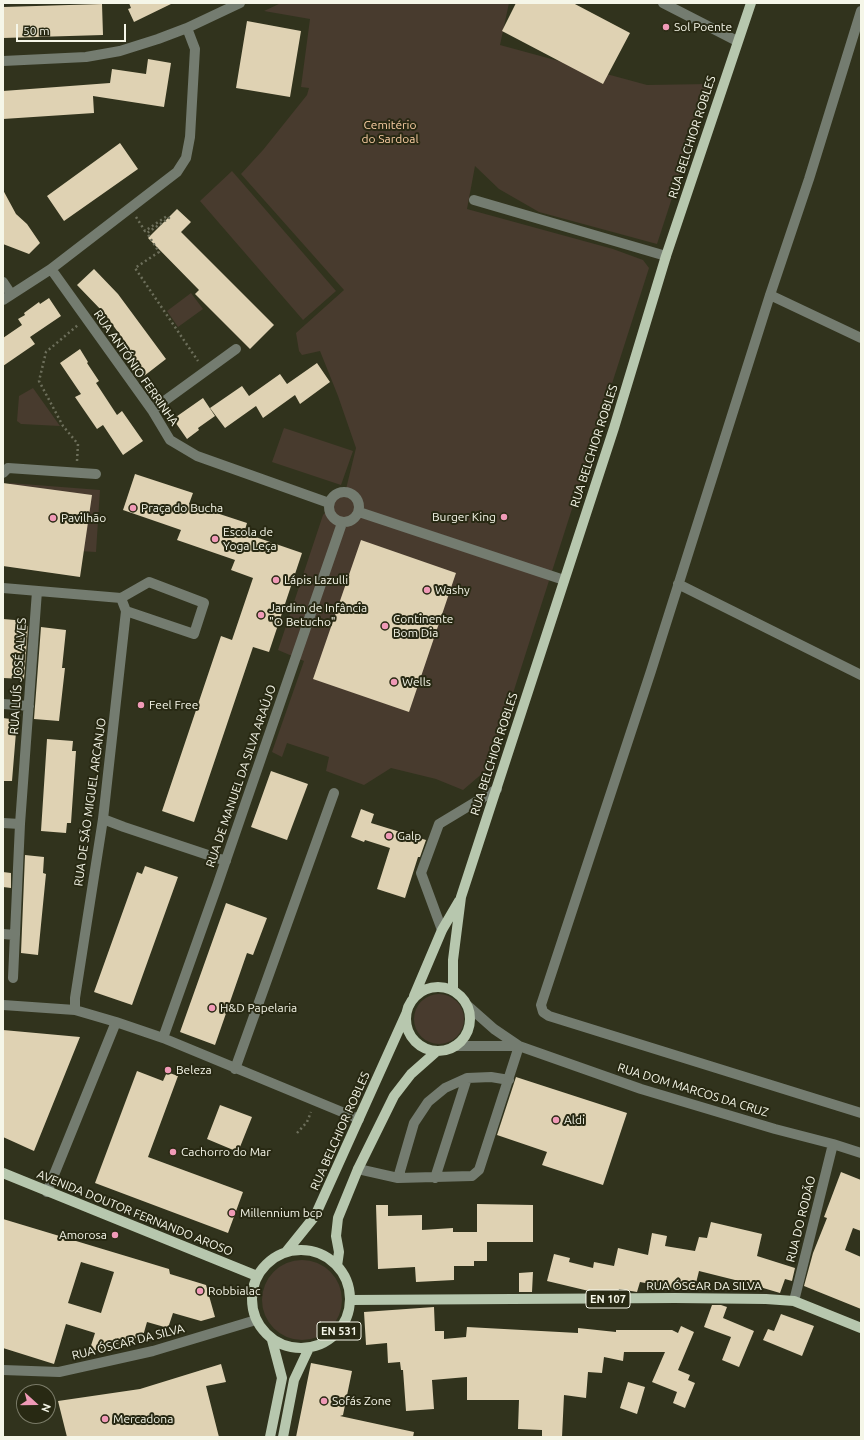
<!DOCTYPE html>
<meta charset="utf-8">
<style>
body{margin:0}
#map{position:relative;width:864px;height:1440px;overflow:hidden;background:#31331d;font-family:Ubuntu,sans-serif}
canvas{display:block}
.frame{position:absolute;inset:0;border:4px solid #f5f6e8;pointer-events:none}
.north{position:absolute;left:16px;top:1384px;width:40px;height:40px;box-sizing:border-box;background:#282913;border:1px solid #7a7b68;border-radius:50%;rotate:111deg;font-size:11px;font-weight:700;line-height:16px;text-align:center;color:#f5f6e8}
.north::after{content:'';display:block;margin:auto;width:14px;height:18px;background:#f09ab7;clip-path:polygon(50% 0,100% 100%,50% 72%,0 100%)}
.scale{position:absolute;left:16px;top:24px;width:110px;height:18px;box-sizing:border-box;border:2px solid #f5f6e8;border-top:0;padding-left:5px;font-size:12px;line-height:14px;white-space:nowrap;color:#f5f6e8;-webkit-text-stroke:3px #282913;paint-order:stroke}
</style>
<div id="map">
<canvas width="864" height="1440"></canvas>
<div class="frame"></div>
<div class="north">N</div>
<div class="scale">50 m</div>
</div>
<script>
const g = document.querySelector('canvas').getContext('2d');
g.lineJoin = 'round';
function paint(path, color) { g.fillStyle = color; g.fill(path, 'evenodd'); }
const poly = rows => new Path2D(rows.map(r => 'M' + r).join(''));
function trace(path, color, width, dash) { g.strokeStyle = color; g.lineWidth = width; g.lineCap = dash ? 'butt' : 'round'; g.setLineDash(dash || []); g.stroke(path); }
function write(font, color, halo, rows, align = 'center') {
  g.font = font + ' Ubuntu,sans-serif'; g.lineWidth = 4; g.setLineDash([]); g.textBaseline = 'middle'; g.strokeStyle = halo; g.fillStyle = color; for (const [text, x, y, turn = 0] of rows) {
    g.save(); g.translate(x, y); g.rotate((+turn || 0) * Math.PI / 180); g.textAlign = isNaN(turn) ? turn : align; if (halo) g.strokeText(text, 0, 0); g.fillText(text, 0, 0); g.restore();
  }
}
paint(poly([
 [281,3,509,3,500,45,647,85,709,84,657,244,539,212,499,189,475,166,467,209,613,249,643,260,649,268,515,687,491,766,463,790,436,779,391,768,364,785,326,771,329,757,287,743,282,757,272,752,304,661,278,650,323,515,346,489,356,448,338,396,320,351,302,355,299,351,296,333,344,290,241,174,263,150,307,95,309,88,301,87,310,19,264,11],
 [232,171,336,291,303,320,200,201],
 [191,293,203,309,178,327,167,311],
 [33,388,60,426,21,424,17,421,19,396],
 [284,428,353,451,341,485,272,462],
 [10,483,100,490,96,552,7,547],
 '414 1019a25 25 0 1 1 50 0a25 25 0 1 1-50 0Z',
 '262 1300a40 40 0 1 1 80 0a40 40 0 1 1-80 0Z'
]), '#483b2e');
paint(poly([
 [129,3,173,3,134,22,128,9,131,8],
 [516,3,573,3,630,33,603,84,502,31],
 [102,4,103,35,3,38,3,7],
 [247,21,301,31,290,97,236,88],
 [148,59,171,63,164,107,93,96,94,113,3,119,3,91,110,83,112,69,146,74],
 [120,143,138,169,64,221,47,196],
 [3,190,16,214,27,224,40,243,29,254,3,244],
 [177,209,191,222,181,232,274,325,250,349,195,294,199,290,148,238],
 [94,269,118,294,166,359,144,376,122,346,126,343,104,313,77,285],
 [49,298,61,316,30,337,35,344,3,366,3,338,22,325,18,319,25,315,24,313,39,302,40,304],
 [80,349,88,362,87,363,99,381,96,383,117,415,122,411,143,441,123,455,103,425,97,429,75,397,81,394,60,363],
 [317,363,330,382,300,404,295,395,263,418,256,406,225,428,210,408,242,386,249,396,280,374,287,384],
 [203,398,215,416,198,428,199,430,187,439,173,419],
 [135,474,193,493,189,504,247,523,244,533,302,553,269,652,253,647,194,822,162,811,221,636,232,640,253,578,231,570,235,560,177,540,181,530,123,510],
 [3,483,92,495,80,577,3,566],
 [361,540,456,573,409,712,313,679],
 [3,619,27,621,27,626,28,626,24,679,3,678],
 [41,627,66,630,62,668,65,668,59,721,34,719],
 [3,718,17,720,12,781,3,781],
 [47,739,73,741,72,751,76,751,71,823,67,823,66,833,41,831],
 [271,771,308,784,287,840,251,827],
 [361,809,374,814,371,823,426,840,420,857,418,857,405,898,377,889,390,848,365,840,364,842,351,837],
 [25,855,44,857,43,873,46,874,38,955,21,953],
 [145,866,178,877,132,1005,94,992,137,872,142,874],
 [3,872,11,873,11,888,3,887],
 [226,903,267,918,253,955,247,953,215,1045,180,1032],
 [3,1030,80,1037,34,1151,3,1137],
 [137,1071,163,1081,167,1072,178,1076,148,1157,243,1192,228,1233,95,1183],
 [516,1077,627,1113,603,1185,542,1165,547,1152,497,1135],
 [220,1105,252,1117,238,1152,207,1139],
 [841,1172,861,1180,861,1231,853,1228,845,1250,861,1257,861,1309,804,1286,813,1253,827,1218,824,1217],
 [477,1204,533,1205,533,1242,487,1242,487,1261,474,1261,474,1266,454,1266,454,1280,416,1282,415,1267,378,1269,376,1205,388,1205,388,1216,422,1215,422,1230,453,1228,453,1232,477,1232],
 [3,1219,169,1269,170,1274,206,1285,215,1317,201,1321,173,1313,168,1328,147,1322,143,1336,89,1352,95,1333,66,1324,54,1364,3,1348],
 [81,1262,114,1272,101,1313,68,1303],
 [711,1222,762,1234,757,1256,795,1268,792,1281,785,1279,780,1293,743,1282,699,1271,694,1291,673,1286,672,1288,640,1282,637,1292,619,1289,618,1292,593,1292,547,1281,554,1254,570,1258,569,1262,593,1268,594,1262,614,1266,618,1248,648,1255,652,1233,667,1236,665,1246,695,1251,699,1237,707,1238],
 [533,1272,532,1292,519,1292,519,1273],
 [712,1305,721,1305,727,1307,723,1318,754,1331,739,1367,722,1360,731,1337,704,1327],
 [434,1307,435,1331,444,1331,444,1339,466,1337,467,1327,578,1333,578,1328,616,1332,616,1330,672,1330,678,1333,681,1326,694,1332,678,1370,690,1375,688,1380,695,1383,685,1408,673,1403,677,1392,652,1382,665,1352,624,1352,623,1361,604,1357,602,1373,588,1372,586,1398,564,1395,562,1437,542,1437,542,1430,518,1429,519,1400,467,1400,467,1377,432,1380,434,1409,406,1411,403,1370,401,1370,400,1362,388,1363,387,1343,366,1345,364,1312],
 [781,1314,814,1326,802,1356,763,1340,768,1329,774,1331],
 [311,1363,352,1371,343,1415,340,1416,414,1432,413,1437,296,1437],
 [221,1364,226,1382,206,1386,219,1437,67,1437,58,1401,140,1389],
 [628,1382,645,1387,637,1414,620,1408]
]), '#dfd2b3');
trace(poly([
 [136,217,145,231,167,216,169,218,147,233,159,252,135,268,198,361],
 [77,461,78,444,63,426,39,381,46,352,78,325],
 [297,1133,307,1122,311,1112]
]), '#6d6f5b', 2.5, [2, 3]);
trace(poly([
 [663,3,737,41],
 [861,11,809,179,770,295,651,671,541,1005,543,1012,549,1016,861,1113],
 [3,61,86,57,120,51,158,39,187,28,240,3],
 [474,200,666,256],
 [51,269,152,410,170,440,197,456,329,503],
 [3,282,11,294],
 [770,295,861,338],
 [3,300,51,269,177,172,186,158,190,137,195,49,187,28],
 [152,410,236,349],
 [3,473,8,468,96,474],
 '329 507a15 15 0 1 1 30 0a15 15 0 1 1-30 0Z',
 [359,512,564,580],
 [678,584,861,675],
 [3,588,121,598],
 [121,598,149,582,204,603,194,634,126,611],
 [3,704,29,706],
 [103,819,124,827,226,861],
 [3,823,20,824],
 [442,930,421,873,439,824,497,789],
 [3,934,15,935],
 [13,978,20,824,37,591],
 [3,1005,75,1010,116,1022,163,1038,359,1119],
 [468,1006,494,1029,519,1046,641,1089,775,1129,833,1144,861,1153],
 [75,1010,75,998,103,819,126,611,121,598],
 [163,1038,217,886,342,523],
 [455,1046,519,1046],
 [235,1069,334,793],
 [358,1169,398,1178,472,1176,479,1170,519,1046],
 [398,1178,414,1123,428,1102,445,1088,467,1078,491,1077,509,1080],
 [435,1178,467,1078],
 [47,1192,116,1022],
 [794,1301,833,1144],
 [3,1370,59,1372,153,1351,256,1320]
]), '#747c70', 10);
trace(poly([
 '406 1019a32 32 0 1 1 64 0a32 32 0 1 1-64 0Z',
 [453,990,453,960,461,897,614,428,666,256,751,3],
 [414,996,442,930,459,901],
 [3,1173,257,1276],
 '252 1299a49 49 0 1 1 98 0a49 49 0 1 1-98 0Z',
 [286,1252,315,1216,406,1014],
 [337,1266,339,1252,336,1236,338,1218,358,1169,394,1096,411,1074,437,1051],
 [350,1300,675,1298,766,1299,794,1301,861,1328],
 [270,1437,282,1378,272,1340],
 [283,1437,294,1380,309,1348]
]), '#b7c7ae', 10);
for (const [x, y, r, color] of [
 [666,27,4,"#f09ab7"],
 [133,508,4,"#f09ab7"],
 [504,517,4,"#f09ab7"],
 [53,518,4,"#f09ab7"],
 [215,539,4,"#f09ab7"],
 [276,580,4,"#f09ab7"],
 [427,590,4,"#f09ab7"],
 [261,615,4,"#f09ab7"],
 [385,626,4,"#f09ab7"],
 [394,682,4,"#f09ab7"],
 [141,705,4,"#f09ab7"],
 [389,836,4,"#f09ab7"],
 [212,1008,4,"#f09ab7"],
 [168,1070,4,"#f09ab7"],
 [556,1120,4,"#f09ab7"],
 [173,1152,4,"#f09ab7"],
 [232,1213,4,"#f09ab7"],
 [115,1235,4,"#f09ab7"],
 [200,1291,4,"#f09ab7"],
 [324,1401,4,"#f09ab7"],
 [105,1419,4,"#f09ab7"]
]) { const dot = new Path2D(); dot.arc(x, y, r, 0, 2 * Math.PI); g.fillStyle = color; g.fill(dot); trace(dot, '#282913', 1.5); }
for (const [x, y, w] of [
 [608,1299,44],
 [339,1331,44]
]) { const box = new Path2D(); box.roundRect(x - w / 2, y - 9, w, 18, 3); g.fillStyle = '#282913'; g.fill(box); trace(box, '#f5f6e8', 1); }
write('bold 11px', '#f5f6e8', null, [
 ["EN 107",608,1299],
 ["EN 531",339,1331]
]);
write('12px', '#f5f6e8', '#282913', [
 ["Sol Poente",674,27],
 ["Praça do Bucha",141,508],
 ["Burger King",496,517,"right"],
 ["Pavilhão",61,518],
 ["Escola de",223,532],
 ["Yoga Leça",223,546],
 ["Lápis Lazulli",284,580],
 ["Washy",435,590],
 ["Jardim de Infância",269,608],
 ["\"O Betucho\"",269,622],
 ["Continente",393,619],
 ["Bom Dia",393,633],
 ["Wells",402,682],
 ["Feel Free",149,705],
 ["Galp",397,836],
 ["H&D Papelaria",220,1008],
 ["Beleza",176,1070],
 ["Aldi",564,1120],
 ["Cachorro do Mar",181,1152],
 ["Millennium bcp",240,1213],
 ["Amorosa",107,1235,"right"],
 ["Robbialac",208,1291],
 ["Sofás Zone",332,1401],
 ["Mercadona",113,1419]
], 'left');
write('12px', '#facea3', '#282913', [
 ["Cemitério",390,125],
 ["do Sardoal",390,139]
]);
write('12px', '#f5f6e8', '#282913', [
 ["RUA BELCHIOR ROBLES",692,137,-72],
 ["RUA ANTÓNIO FERRINHA",136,368,55],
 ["RUA BELCHIOR ROBLES",594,446,-72],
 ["RUA LUÍS JOSÉ ALVES",18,676,-86],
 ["RUA BELCHIOR ROBLES",494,754,-72],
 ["RUA DE MANUEL DA SILVA ARAÚJO",241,776,-71],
 ["RUA DE SÃO MIGUEL ARCANJO",90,802,-82],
 ["RUA DOM MARCOS DA CRUZ",693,1090,17],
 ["RUA BELCHIOR ROBLES",340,1131,-66],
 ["AVENIDA DOUTOR FERNANDO AROSO",135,1213,22],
 ["RUA DO RODÃO",801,1219,-76],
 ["RUA ÓSCAR DA SILVA",704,1286],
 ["RUA ÓSCAR DA SILVA",128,1342,-14]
]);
</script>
